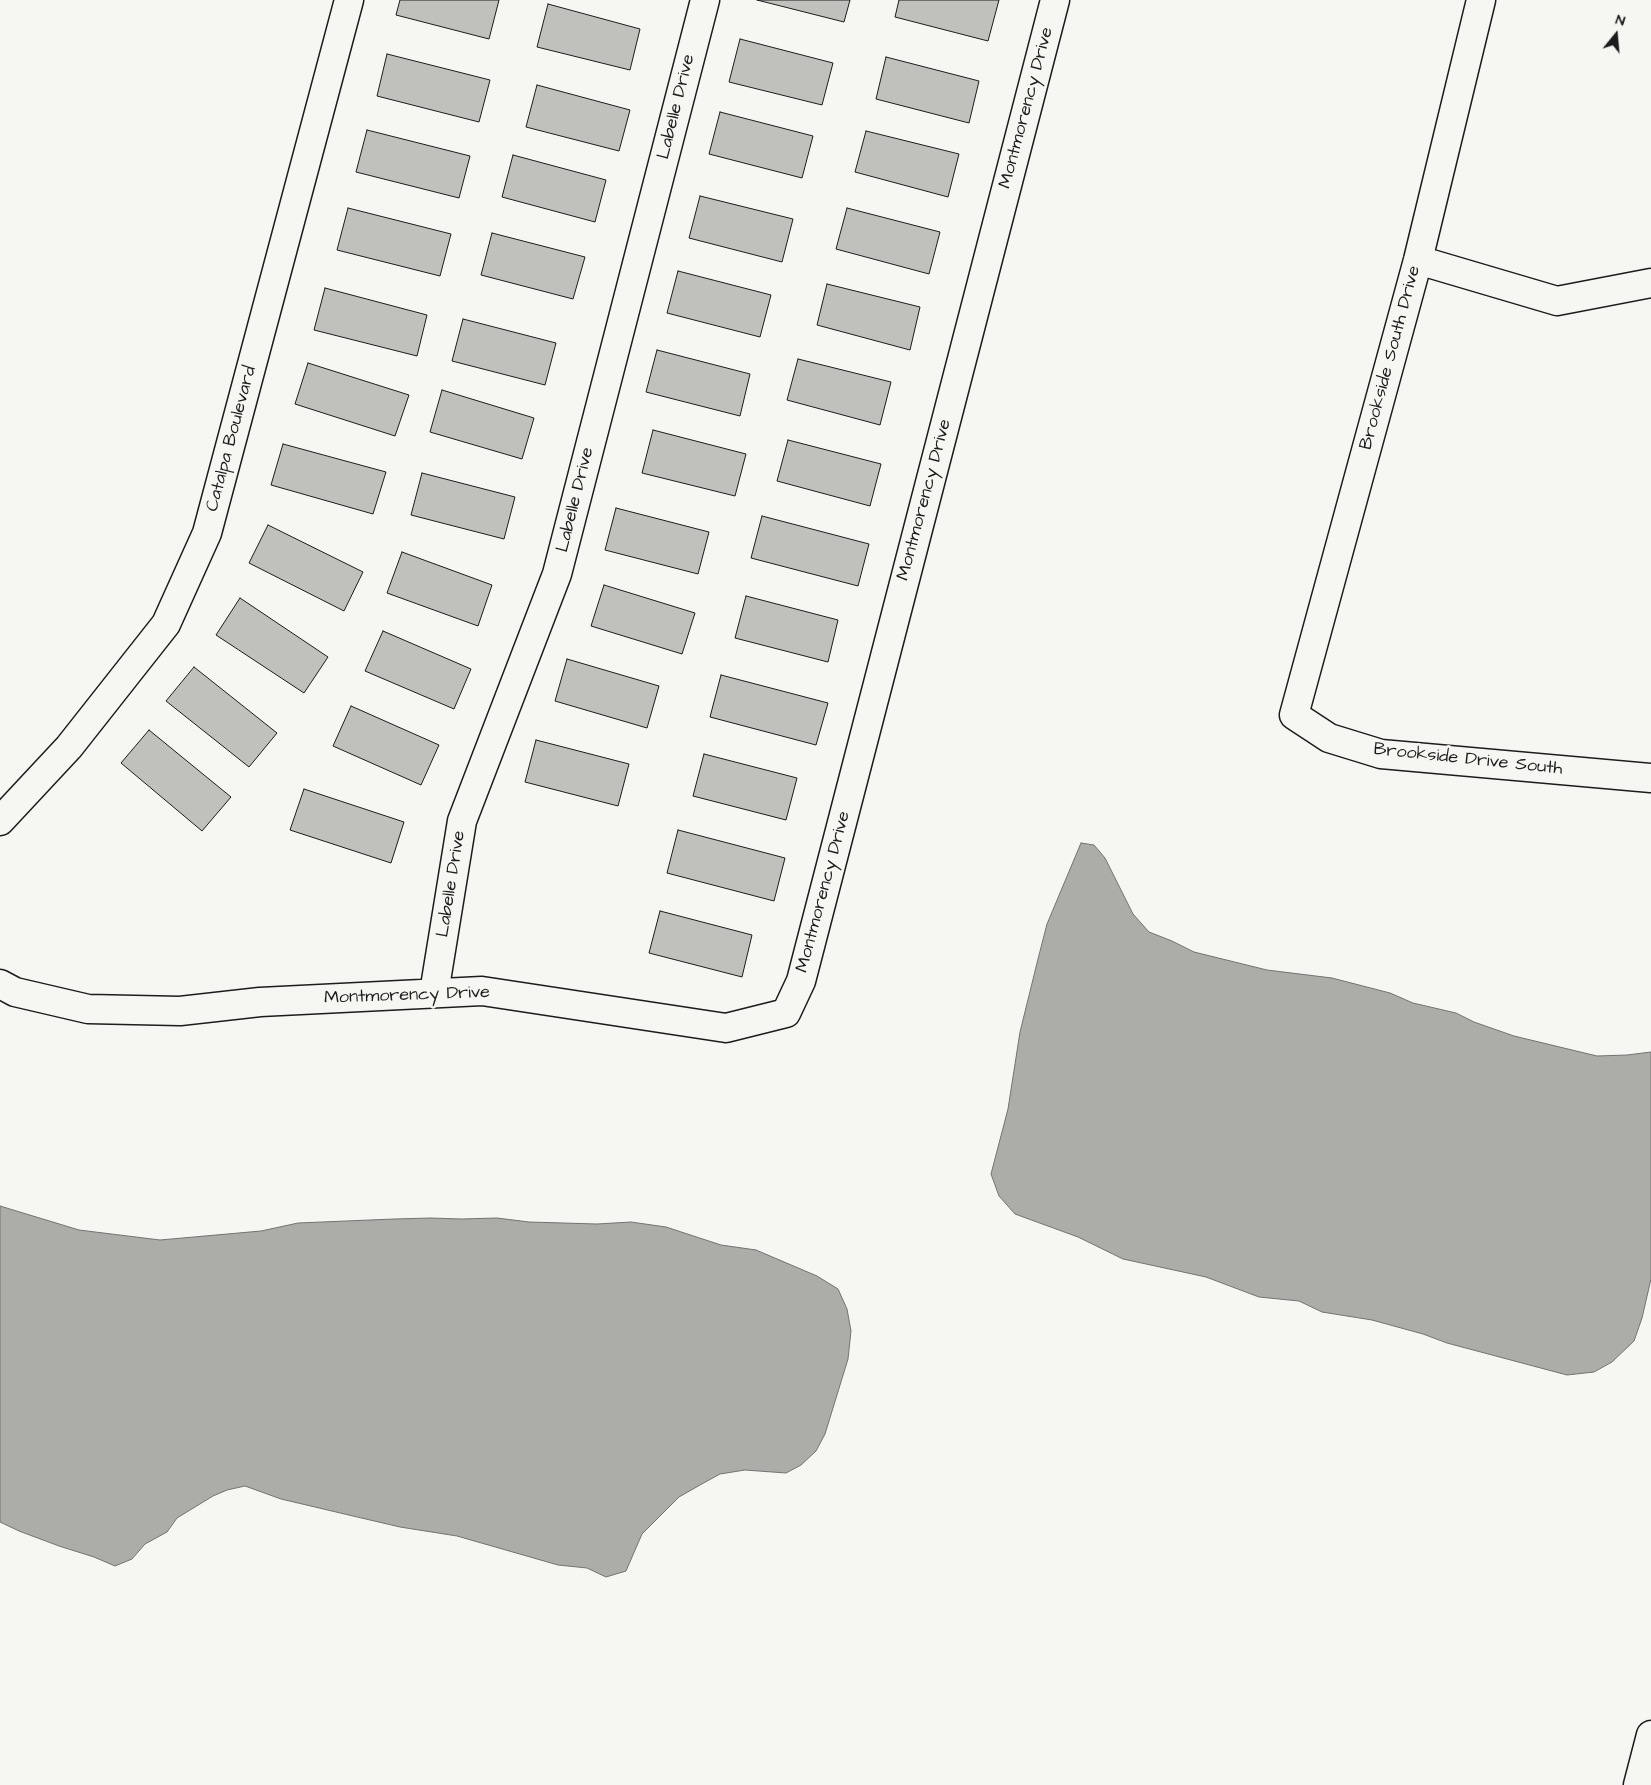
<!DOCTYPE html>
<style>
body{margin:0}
#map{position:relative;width:1651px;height:1785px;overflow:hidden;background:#f6f6f2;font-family:"Architects Daughter",sans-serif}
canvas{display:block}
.north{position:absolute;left:1591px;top:10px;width:50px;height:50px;-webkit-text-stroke:4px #f6f6f2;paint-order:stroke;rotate:17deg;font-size:14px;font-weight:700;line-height:20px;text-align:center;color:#1c1c1c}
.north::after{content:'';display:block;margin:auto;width:18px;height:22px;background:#1c1c1c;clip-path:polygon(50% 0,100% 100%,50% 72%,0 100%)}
</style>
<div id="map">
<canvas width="1651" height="1785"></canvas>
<div class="north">N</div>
</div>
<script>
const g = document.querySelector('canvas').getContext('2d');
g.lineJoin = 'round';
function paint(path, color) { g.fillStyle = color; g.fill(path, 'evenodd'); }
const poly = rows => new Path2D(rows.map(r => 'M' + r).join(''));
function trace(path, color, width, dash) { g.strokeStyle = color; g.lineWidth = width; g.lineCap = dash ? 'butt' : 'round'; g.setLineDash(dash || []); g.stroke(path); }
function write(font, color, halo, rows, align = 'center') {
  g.font = font + ' "Architects Daughter",sans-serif'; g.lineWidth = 5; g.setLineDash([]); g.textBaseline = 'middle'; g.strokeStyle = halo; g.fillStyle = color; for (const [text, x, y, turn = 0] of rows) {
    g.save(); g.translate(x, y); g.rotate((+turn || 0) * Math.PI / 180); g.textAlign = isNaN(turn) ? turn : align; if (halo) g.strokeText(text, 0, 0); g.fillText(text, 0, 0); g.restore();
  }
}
const water = poly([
 [1081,843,1094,845,1105,858,1133,914,1149,932,1172,941,1194,952,1267,970,1332,978,1390,993,1413,1003,1456,1013,1474,1022,1514,1036,1597,1056,1627,1055,1651,1052,1651,1279,1642,1318,1634,1341,1612,1362,1594,1372,1567,1375,1447,1343,1423,1334,1372,1320,1322,1312,1299,1301,1259,1297,1206,1277,1123,1259,1078,1237,1015,1214,999,1196,991,1174,1008,1109,1020,1032,1038,959,1047,924,1081,843],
 [0,1206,79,1230,160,1240,261,1231,298,1223,394,1219,431,1218,461,1219,497,1218,529,1222,597,1224,631,1222,666,1227,721,1245,756,1250,817,1276,838,1289,847,1309,851,1331,848,1359,825,1434,816,1451,801,1465,786,1473,745,1470,720,1474,700,1485,679,1497,642,1534,626,1571,606,1577,587,1568,558,1565,457,1536,400,1527,353,1516,281,1499,245,1486,227,1490,213,1496,177,1518,167,1532,145,1544,132,1559,115,1566,94,1557,59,1546,19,1531,0,1522,0,1206]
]);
paint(water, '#acaca9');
trace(water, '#727271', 1);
const building = poly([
 [400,0,499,0,489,39,396,15,400,0],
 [757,0,850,0,844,22,757,0],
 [899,0,999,0,988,41,895,17,899,0],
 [548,4,640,29,630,70,537,47,548,4],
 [740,39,833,63,822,105,729,82,740,39],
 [387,54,490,80,479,122,377,96,387,54],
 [886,57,979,81,969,123,876,99,886,57],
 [537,85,630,110,619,151,526,127,537,85],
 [720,112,813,136,802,178,709,154,720,112],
 [367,130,470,156,459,198,356,172,367,130],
 [866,131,959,154,948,197,855,172,866,131],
 [513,155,606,180,595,222,502,197,513,155],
 [700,196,793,219,782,262,689,238,700,196],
 [348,208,451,234,440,276,337,250,348,208],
 [847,208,940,232,929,274,836,249,847,208],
 [492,233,585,257,573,299,481,275,492,233],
 [678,271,771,295,760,337,667,313,678,271],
 [827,284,920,307,910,350,817,325,827,284],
 [325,288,427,315,417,356,314,330,325,288],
 [463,319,556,343,545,385,452,361,463,319],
 [657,350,750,374,740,416,646,392,657,350],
 [798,359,891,382,880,425,787,400,798,359],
 [308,363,409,395,395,436,295,404,308,363],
 [442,390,534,418,522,459,430,432,442,390],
 [653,430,746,454,735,496,642,473,653,430],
 [788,440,881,464,870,506,777,481,788,440],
 [283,444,386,472,373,514,271,485,283,444],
 [422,473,515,497,504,539,411,515,422,473],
 [616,508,709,532,698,574,605,550,616,508],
 [762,516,869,544,858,586,751,558,762,516],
 [268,525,363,572,344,611,249,563,268,525],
 [402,552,492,585,478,626,387,593,402,552],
 [604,585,695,613,682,654,591,626,604,585],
 [746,596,838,620,828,662,735,638,746,596],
 [240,598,328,657,304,693,216,635,240,598],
 [383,631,471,669,454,709,365,671,383,631],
 [567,659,659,686,647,728,555,701,567,659],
 [194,667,277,733,249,767,166,701,194,667],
 [721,675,828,703,816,745,710,717,721,675],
 [351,706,439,745,421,785,333,746,351,706],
 [149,730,231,797,202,831,121,763,149,730],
 [536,740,629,764,618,806,525,782,536,740],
 [704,754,797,778,786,820,693,796,704,754],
 [304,789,404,822,391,863,290,830,304,789],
 [678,830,785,858,774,901,667,873,678,830],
 [660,911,752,935,742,977,649,953,660,911]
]);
paint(building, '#c0c0bd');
trace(building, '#1c1c1c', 1);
const minor = poly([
 [1481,0,1418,260,1294,715,1329,738,1381,754,1651,778],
 [1418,260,1557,301,1651,283],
 [0,821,69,747,166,624,207,533,349,0],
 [0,984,15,992,88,1009,180,1011,260,1002,482,991,726,1028,786,1013,801,981,1055,0],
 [434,993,462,821,557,574,705,0]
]);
const tertiary = poly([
 [1638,1785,1651,1735]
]);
trace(minor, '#1c1c1c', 31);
trace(tertiary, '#1c1c1c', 31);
trace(minor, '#f6f6f2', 28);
trace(tertiary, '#f6f6f2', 28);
write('18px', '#1c1c1c', '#f6f6f2', [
 ["Labelle Drive",677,107,-76],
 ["Montmorency Drive",1027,108,-75],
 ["Brookside South Drive",1391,358,-75],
 ["Catalpa Boulevard",232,439,-75],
 ["Labelle Drive",576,500,-76],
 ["Montmorency Drive",925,500,-75],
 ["Brookside Drive South",1468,760,6],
 ["Labelle Drive",452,884,-81],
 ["Montmorency Drive",824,892,-75],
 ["Montmorency Drive",407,996,-2]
]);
</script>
